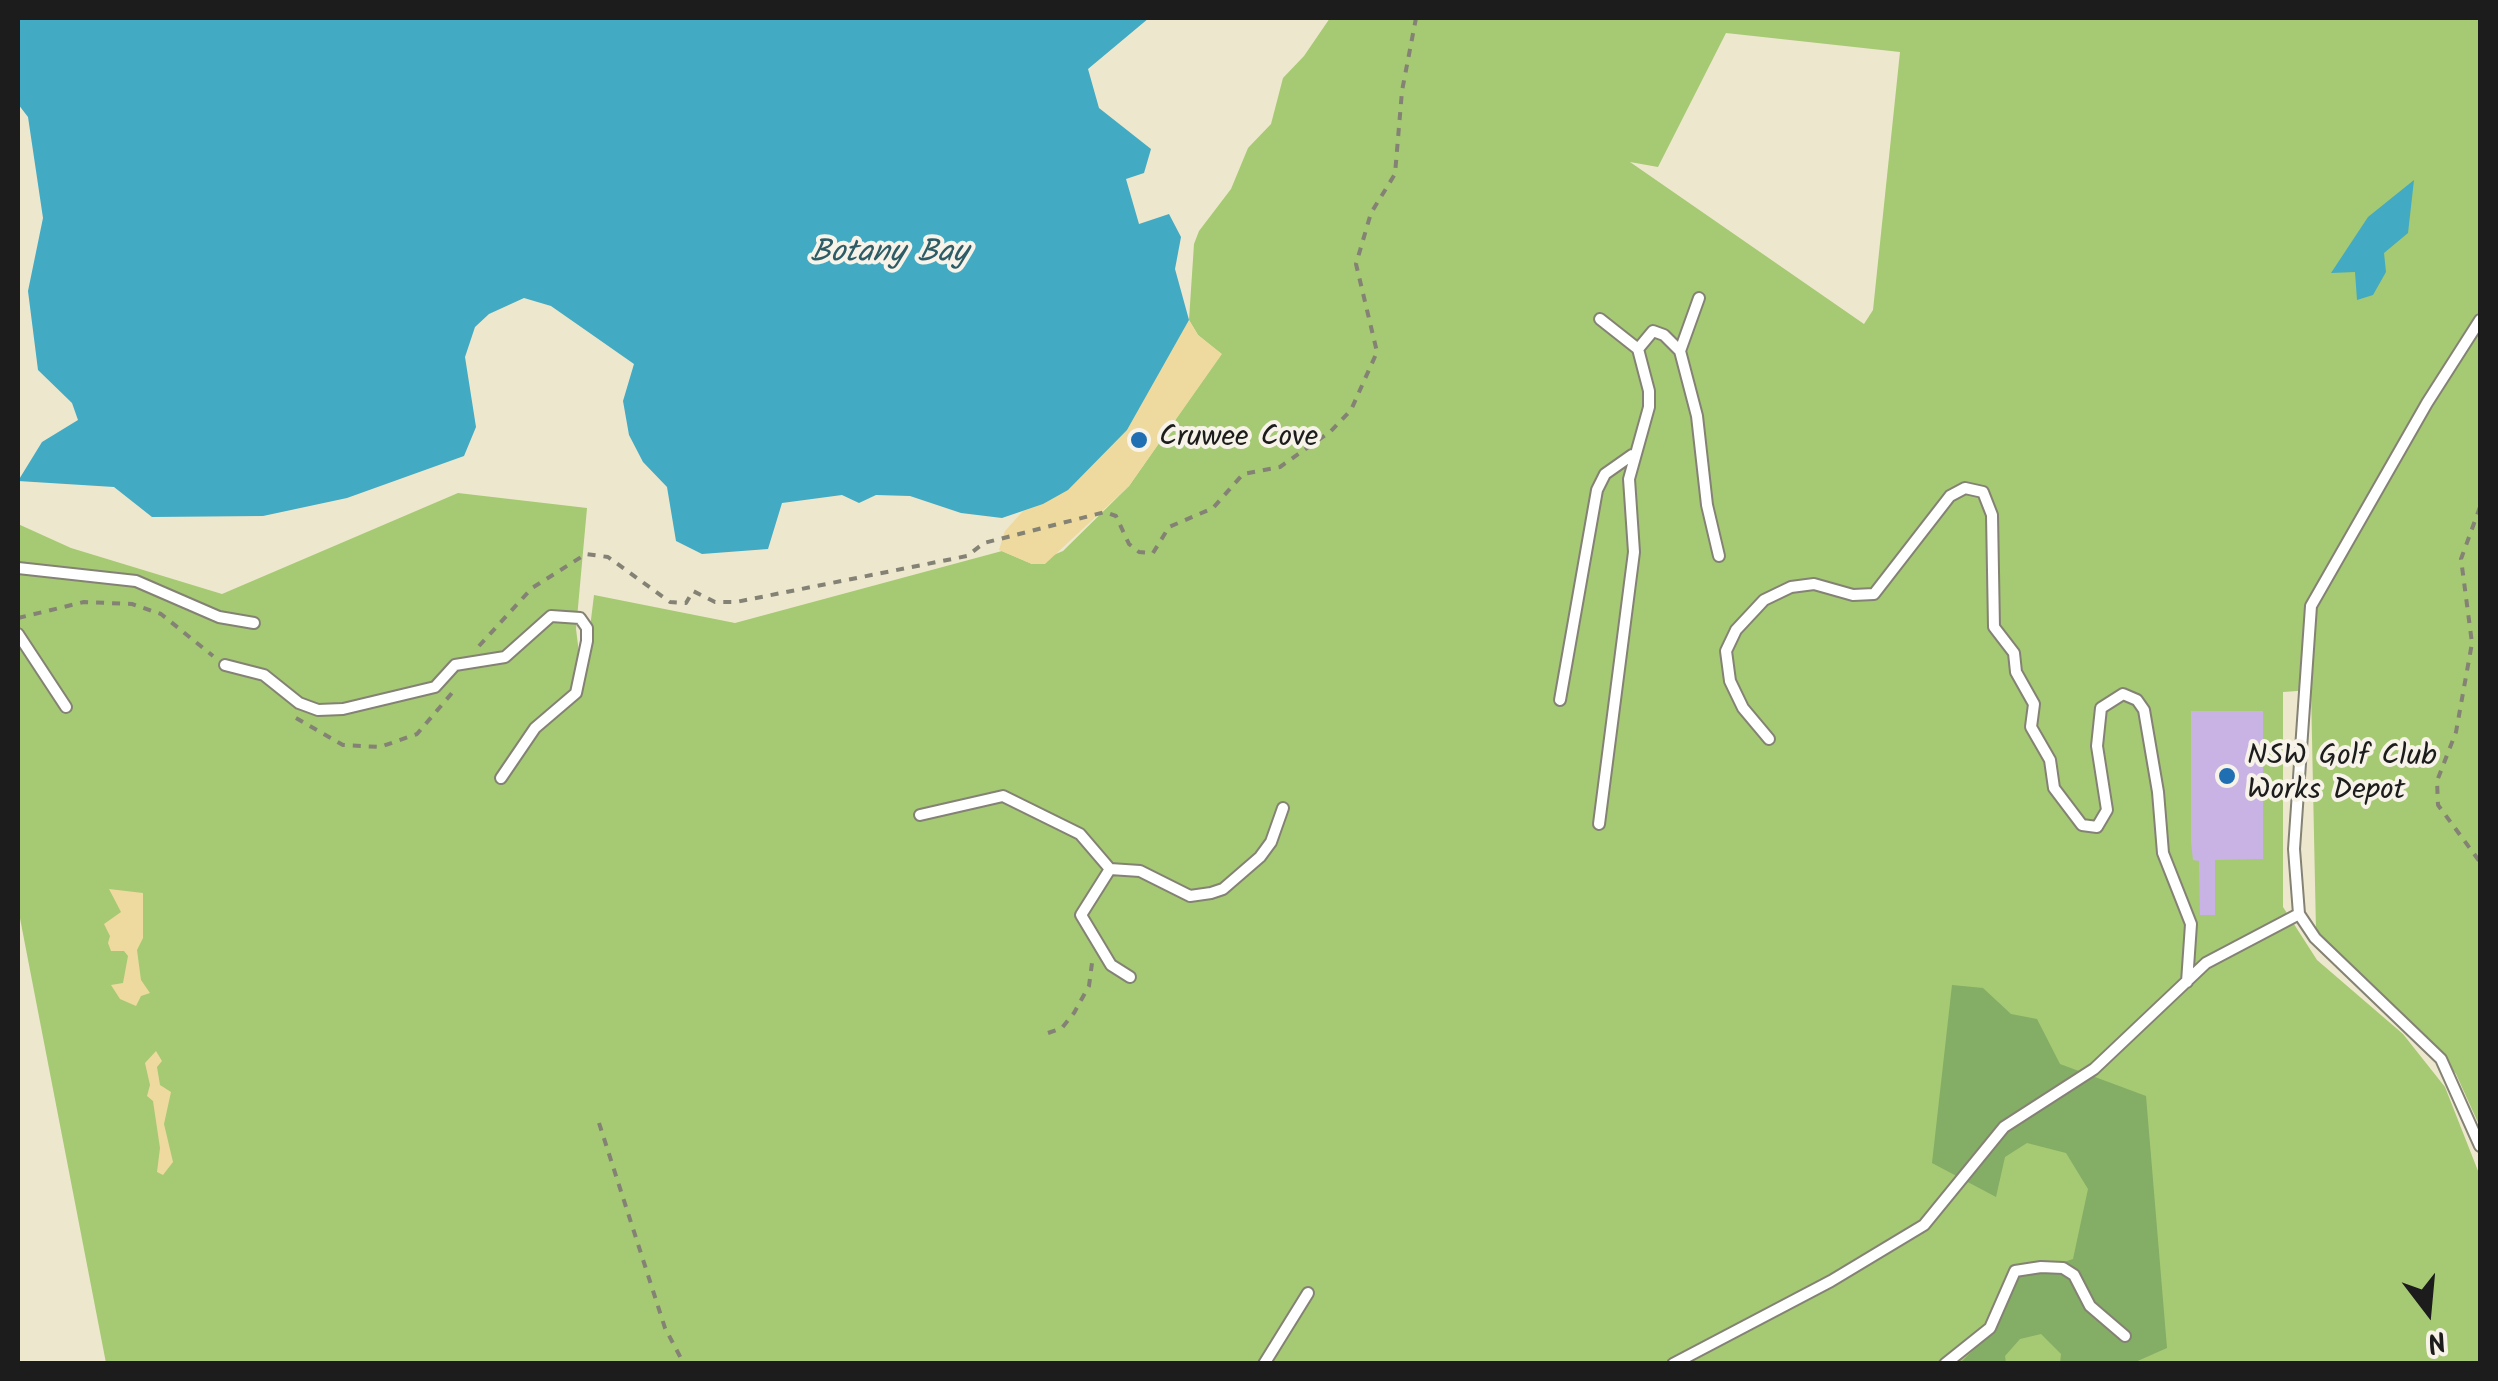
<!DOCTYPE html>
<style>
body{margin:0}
#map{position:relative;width:2498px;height:1381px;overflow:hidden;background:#ede7cd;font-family:Kalam,sans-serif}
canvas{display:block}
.frame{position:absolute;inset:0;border:20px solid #1c1c1c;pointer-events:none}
.north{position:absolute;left:2378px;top:1261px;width:100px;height:100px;-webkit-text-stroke:8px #f7f3e8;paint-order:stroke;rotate:164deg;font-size:28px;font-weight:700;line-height:40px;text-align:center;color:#1c1c1c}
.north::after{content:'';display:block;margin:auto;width:35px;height:45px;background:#1c1c1c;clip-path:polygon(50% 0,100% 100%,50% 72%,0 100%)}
</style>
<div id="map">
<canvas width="2498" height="1381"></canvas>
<div class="frame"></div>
<div class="north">N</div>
</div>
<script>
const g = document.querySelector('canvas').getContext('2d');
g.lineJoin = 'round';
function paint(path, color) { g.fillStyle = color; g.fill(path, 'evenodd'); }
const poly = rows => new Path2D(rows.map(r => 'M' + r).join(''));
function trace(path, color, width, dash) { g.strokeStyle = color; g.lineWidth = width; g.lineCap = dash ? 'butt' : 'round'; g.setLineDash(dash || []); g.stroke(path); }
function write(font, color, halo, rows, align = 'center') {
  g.font = font + ' Kalam,sans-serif'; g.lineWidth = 8; g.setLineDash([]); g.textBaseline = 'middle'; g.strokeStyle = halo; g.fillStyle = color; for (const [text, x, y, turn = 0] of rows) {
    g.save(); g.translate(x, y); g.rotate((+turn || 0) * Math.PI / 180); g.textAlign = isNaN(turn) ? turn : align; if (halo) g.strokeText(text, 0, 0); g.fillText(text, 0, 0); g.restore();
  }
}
paint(poly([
 [1330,18,2480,18,2480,1127,2456,1074,2316,931,2311,690,2283,692,2283,907,2317,960,2403,1034,2445,1087,2480,1176,2480,1363,106,1363,18,908,18,524,71,548,222,594,458,493,587,508,576,629,583,685,594,595,735,623,1002,551,1032,564,1063,551,1129,486,1221,354,1198,335,1189,320,1194,244,1199,231,1231,189,1248,148,1271,124,1283,78,1304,56],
 [1726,33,1900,52,1873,310,1864,324,1630,162,1658,167]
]), '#a6c973');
paint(poly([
 [1952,985,1983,988,2011,1014,2037,1019,2060,1064,2146,1096,2167,1348,2133,1363,2060,1363,2061,1354,2041,1334,2020,1339,2005,1356,2006,1363,1960,1363,1988,1336,2010,1280,2073,1259,2088,1189,2066,1153,2027,1143,2005,1157,1996,1197,1932,1163]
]), '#84ad65');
paint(poly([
 [1189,320,1198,335,1222,354,1129,486,1045,564,1032,564,999,550,1005,531,1023,511,1043,504,1127,430],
 [109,889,143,893,143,938,137,950,141,980,150,993,141,996,136,1006,120,999,111,985,123,983,128,956,124,951,111,951,108,943,110,936,104,924,121,912],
 [156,1051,162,1061,157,1067,160,1085,171,1092,164,1124,173,1162,163,1175,157,1172,160,1148,153,1101,147,1096,150,1085,145,1063]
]), '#eeda9e');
paint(poly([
 [18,18,1149,18,1088,69,1099,108,1151,149,1144,173,1126,179,1139,224,1169,214,1181,237,1175,269,1189,320,1127,430,1068,490,1043,504,1002,518,961,513,910,496,876,495,859,503,842,495,782,503,768,549,702,554,676,541,667,487,643,462,629,435,623,401,634,364,551,306,524,298,489,314,475,327,465,357,476,427,464,456,347,498,263,516,152,517,114,487,18,481,42,442,78,420,72,403,38,370,28,291,43,218,28,117,18,104],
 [2414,180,2408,233,2384,253,2386,272,2373,295,2357,300,2355,272,2331,273,2368,217]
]), '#42aac2');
paint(poly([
 [2191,711,2263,711,2263,859,2215,860,2215,915,2200,915,2199,861,2193,860,2191,842]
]), '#c9b3e5');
const service = poly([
 [1600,319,1638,349,1653,331,1664,335,1680,351,1699,298],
 [2480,320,2427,403,2311,606,2294,849,2299,914,2315,938,2441,1059,2480,1146],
 [1680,351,1697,416,1707,505,1719,556],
 [18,568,136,581,219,617,254,623],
 [18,634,66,707],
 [225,665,264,675,299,703,318,710,343,709,435,687,455,665,505,657,551,616,580,618,587,628,587,641,576,693,535,728,501,778],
 [1560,700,1597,490,1605,474,1632,455],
 [1769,739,1743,708,1730,681,1726,651,1736,630,1764,600,1791,587,1814,584,1853,595,1874,594,1950,496,1965,488,1983,492,1992,515,1994,627,2014,653,2016,672,2034,704,2031,727,2050,760,2054,788,2082,825,2097,827,2107,810,2097,746,2101,708,2123,694,2137,700,2144,710,2158,792,2163,853,2191,924,2187,982],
 [920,815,1003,796,1080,834,1110,869],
 [1599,824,1634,552,1629,479,1649,407,1649,391,1638,349],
 [1130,977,1111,965,1081,915,1110,869,1140,871,1190,896,1211,893,1223,889,1260,857,1271,842,1283,808],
 [1264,1364,1308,1293],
 [1673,1364,1831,1281,1924,1225,2004,1127,2094,1069,2206,963,2299,914],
 [1945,1364,1990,1328,2015,1271,2041,1267,2063,1268,2074,1275,2090,1306,2125,1336]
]);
trace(service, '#848274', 14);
trace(poly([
 [2224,18,2251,18],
 [2480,507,2461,559,2472,643,2456,732,2437,781,2438,805,2480,862],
 [18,618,84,602,132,604,161,614,213,656],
 [479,646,532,588,586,554,608,557,670,602,686,603,693,591,715,602,736,602,967,556,984,543,1105,512,1116,516,1129,544,1139,552,1153,553,1169,527,1213,508,1243,474,1280,467,1331,431,1351,410,1377,352,1356,264,1371,213,1395,174,1402,91,1416,18],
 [296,718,343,745,380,747,417,734,452,693],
 [1048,1033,1062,1028,1074,1013,1089,986,1092,963],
 [599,1123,665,1328,684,1364]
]), '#848274', 4, [8, 8]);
trace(service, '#fff', 10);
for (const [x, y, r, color] of [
 [1139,440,10,"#1f6fb2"],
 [2227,776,10,"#1f6fb2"]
]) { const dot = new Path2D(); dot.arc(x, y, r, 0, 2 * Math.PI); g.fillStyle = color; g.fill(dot); trace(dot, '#f7f3e8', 4); }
write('30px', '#1c1c1c', '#f7f3e8', [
 ["Cruwee Cove",1159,440],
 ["NSW Golf Club",2247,759],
 ["Works Depot",2247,793]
], 'left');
write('italic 32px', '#2d5c67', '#f7f3e8', [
 ["Botany Bay",889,256]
]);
</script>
